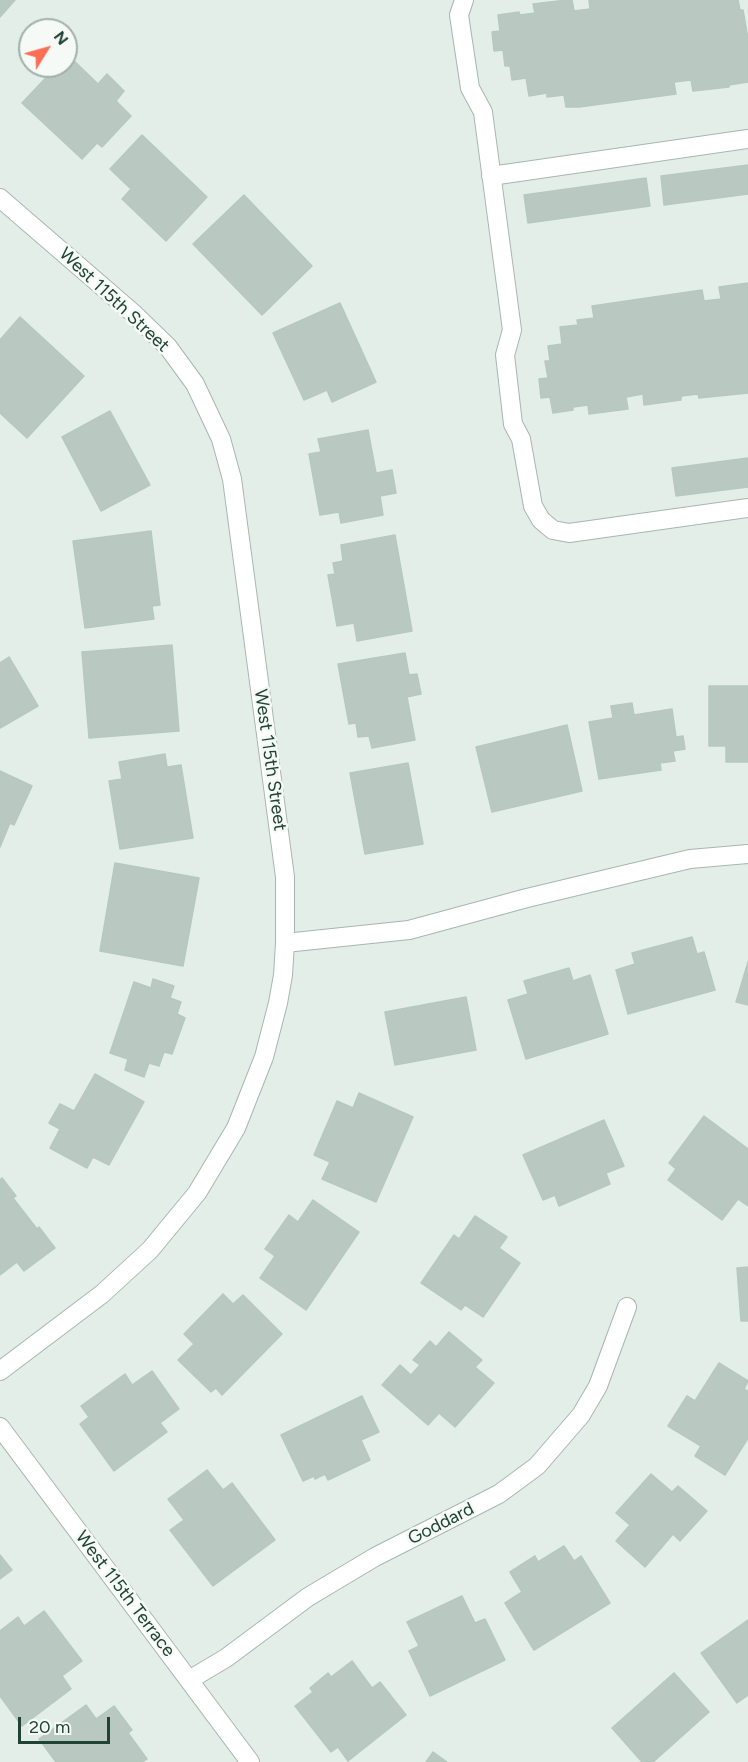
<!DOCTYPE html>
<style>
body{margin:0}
#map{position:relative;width:748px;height:1762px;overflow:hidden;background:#e4eee9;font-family:Figtree,sans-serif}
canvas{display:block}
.north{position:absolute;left:18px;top:18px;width:60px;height:60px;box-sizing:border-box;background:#f5faf7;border:2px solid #a0b0aa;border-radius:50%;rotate:53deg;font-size:16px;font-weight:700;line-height:24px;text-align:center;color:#214236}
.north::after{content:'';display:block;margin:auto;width:21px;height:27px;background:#fc6f54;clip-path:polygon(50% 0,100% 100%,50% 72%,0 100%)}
.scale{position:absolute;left:18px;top:1717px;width:92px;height:27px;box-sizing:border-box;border:3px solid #214236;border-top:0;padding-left:8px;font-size:18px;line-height:21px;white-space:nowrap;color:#214236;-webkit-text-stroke:4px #f5faf7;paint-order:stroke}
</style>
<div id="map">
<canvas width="748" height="1762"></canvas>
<div class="north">N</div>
<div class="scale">20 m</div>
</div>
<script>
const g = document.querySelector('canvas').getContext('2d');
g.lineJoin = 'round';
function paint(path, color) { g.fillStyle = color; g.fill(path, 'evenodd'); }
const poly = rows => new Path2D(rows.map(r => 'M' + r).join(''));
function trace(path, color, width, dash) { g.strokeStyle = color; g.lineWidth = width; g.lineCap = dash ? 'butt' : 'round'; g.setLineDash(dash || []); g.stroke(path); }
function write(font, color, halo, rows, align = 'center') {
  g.font = font + ' Figtree,sans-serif'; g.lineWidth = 5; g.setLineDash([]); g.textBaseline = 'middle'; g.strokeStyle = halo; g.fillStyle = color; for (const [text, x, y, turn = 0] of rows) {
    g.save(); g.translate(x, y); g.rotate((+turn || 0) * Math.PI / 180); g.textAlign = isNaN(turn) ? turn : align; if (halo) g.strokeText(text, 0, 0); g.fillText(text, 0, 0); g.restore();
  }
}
const building = poly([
 [0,0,15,0,0,17,0,0],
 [567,0,572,0,574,11,590,9,589,0,738,0,740,10,743,10,748,39,748,82,729,85,729,87,693,91,691,80,674,82,676,94,579,107,566,107,564,95,547,97,547,93,529,96,526,78,512,80,510,66,505,66,503,50,494,51,492,32,500,31,498,15,519,12,520,15,535,13,533,4,567,0],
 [68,55,98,84,107,74,124,91,116,101,131,116,102,147,97,143,82,159,22,103,57,66,66,66,68,55],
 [142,135,207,197,166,241,122,199,131,189,110,169,142,135],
 [748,165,748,194,664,205,661,176,748,165],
 [646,178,650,206,528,223,524,195,646,178],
 [244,195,312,266,262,315,193,244,244,195],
 [748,283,748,393,699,398,698,394,681,396,681,400,644,405,643,394,626,397,628,409,589,414,588,405,573,407,573,410,553,413,550,397,541,398,539,379,548,378,545,361,550,361,548,346,562,344,560,327,578,325,577,320,594,318,592,306,702,290,704,301,721,299,719,287,748,283],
 [340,303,376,382,332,402,327,390,304,400,273,333,340,303],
 [20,317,84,376,27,438,0,413,0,340,20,317],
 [110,411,150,485,101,511,62,437,110,411],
 [368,430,376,473,392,470,396,493,380,496,383,515,341,523,339,512,320,515,309,454,321,452,318,439,368,430],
 [748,458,748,487,676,496,672,468,748,458],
 [151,531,160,605,152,606,154,619,85,628,73,541,151,531],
 [395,535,412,631,357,641,354,623,337,626,328,575,335,574,333,563,343,561,341,545,395,535],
 [172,645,179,731,89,738,82,652,172,645],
 [405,653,409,675,417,674,421,694,407,697,415,740,372,748,369,736,358,737,356,723,349,724,338,664,405,653],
 [9,657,38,706,0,728,0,663,9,657],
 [709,686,748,686,748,762,726,762,726,746,709,746,709,686],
 [632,703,634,715,672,709,676,737,683,736,685,749,673,751,675,761,660,763,661,770,599,779,589,722,613,718,611,706,632,703],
 [567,725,582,791,492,812,476,747,567,725],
 [165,754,167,767,181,765,193,838,120,849,109,781,122,779,119,762,165,754],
 [408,763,423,844,365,854,350,773,408,763],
 [0,771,32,786,14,825,10,823,0,847,0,771],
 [115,863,199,878,183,966,100,951,115,863],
 [692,937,697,954,704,952,715,990,628,1014,616,970,635,964,632,953,692,937],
 [748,962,748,1005,736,1002,748,962],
 [569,968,573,981,590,975,608,1034,526,1059,508,1000,528,994,524,981,569,968],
 [153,979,174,986,170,998,181,1002,177,1014,185,1018,172,1054,164,1052,159,1066,149,1063,144,1077,125,1070,128,1059,110,1053,134,982,151,988,153,979],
 [466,997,476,1050,395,1065,385,1012,466,997],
 [95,1074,144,1102,109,1165,93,1157,87,1168,50,1148,60,1129,49,1123,60,1104,74,1111,95,1074],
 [359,1093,413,1117,376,1202,322,1179,330,1162,314,1155,337,1101,353,1108,359,1093],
 [704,1116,748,1149,748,1206,738,1199,722,1220,668,1180,676,1169,669,1163,704,1116],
 [604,1120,624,1166,606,1173,610,1184,559,1206,555,1195,543,1200,523,1155,604,1120],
 [2,1178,16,1196,13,1198,37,1229,39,1227,55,1248,24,1271,17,1262,0,1275,0,1180,2,1178],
 [313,1200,359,1232,306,1310,260,1278,275,1256,265,1249,289,1215,298,1222,313,1200],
 [475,1216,507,1237,499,1248,520,1263,483,1317,465,1305,461,1310,421,1283,454,1235,459,1239,475,1216],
 [748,1267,748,1321,741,1321,737,1268,748,1267],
 [223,1294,233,1304,243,1295,282,1334,222,1395,216,1388,211,1392,178,1360,194,1344,184,1334,223,1294],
 [449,1332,482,1360,475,1367,494,1383,455,1427,439,1413,428,1425,382,1385,400,1365,411,1375,420,1365,413,1360,430,1341,436,1347,449,1332],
 [719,1363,748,1381,744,1389,748,1391,748,1438,725,1475,695,1456,701,1446,668,1426,687,1396,695,1401,719,1363],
 [152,1371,179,1409,160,1423,167,1432,114,1471,80,1424,89,1417,81,1406,125,1374,132,1385,152,1371],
 [362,1396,379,1432,361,1440,370,1460,328,1480,325,1474,315,1479,314,1476,303,1481,281,1435,362,1396],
 [207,1470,223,1490,232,1483,275,1540,213,1586,170,1530,184,1520,168,1499,207,1470],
 [651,1474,672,1492,678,1486,707,1511,680,1541,673,1534,645,1567,616,1541,630,1525,616,1513,651,1474],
 [564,1546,574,1561,581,1556,610,1603,534,1650,505,1603,522,1592,510,1572,535,1556,538,1562,564,1546],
 [0,1555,12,1570,0,1579,0,1555],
 [462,1596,475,1623,485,1619,505,1660,430,1696,409,1651,419,1646,407,1622,462,1596],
 [44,1611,82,1661,62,1676,71,1689,22,1726,0,1696,0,1631,18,1617,24,1626,44,1611],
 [748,1620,748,1695,737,1703,701,1653,748,1620],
 [352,1661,372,1688,380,1682,406,1715,348,1761,338,1747,331,1752,295,1706,313,1692,310,1688,328,1673,331,1677,352,1661],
 [674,1673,709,1712,653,1762,642,1762,612,1728,674,1673],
 [86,1705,96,1719,114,1706,132,1730,128,1733,147,1759,142,1762,56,1762,39,1739,86,1705],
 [433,1752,447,1762,426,1762,433,1752]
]);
paint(building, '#b9c9c1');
trace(building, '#b5c9bf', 1.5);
const service = poly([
 [464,0,459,15,470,88,483,112,512,330,505,355,513,424,521,439,533,506,541,520,553,530,569,533,748,508],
 [491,176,748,139]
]);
const minor = poly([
 [0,198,133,313,168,347,195,384,221,439,232,479,285,877,285,943,283,975,278,1003,264,1057,236,1128,197,1193,150,1250,102,1294,0,1371],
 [285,943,409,930,527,898,690,859,748,854],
 [0,1427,250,1762],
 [189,1680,226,1658,308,1597,375,1557,499,1494,537,1466,581,1415,598,1386,627,1307]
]);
trace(service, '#a6b7b0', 20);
trace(minor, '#a6b7b0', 20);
trace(service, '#fff', 18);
trace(minor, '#fff', 18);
write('18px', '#214236', '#f5faf7', [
 ["West 115th Street",114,300,43],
 ["West 115th Street",270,760,82],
 ["Goddard",441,1524,-27],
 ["West 115th Terrace",125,1594,53]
]);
</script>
